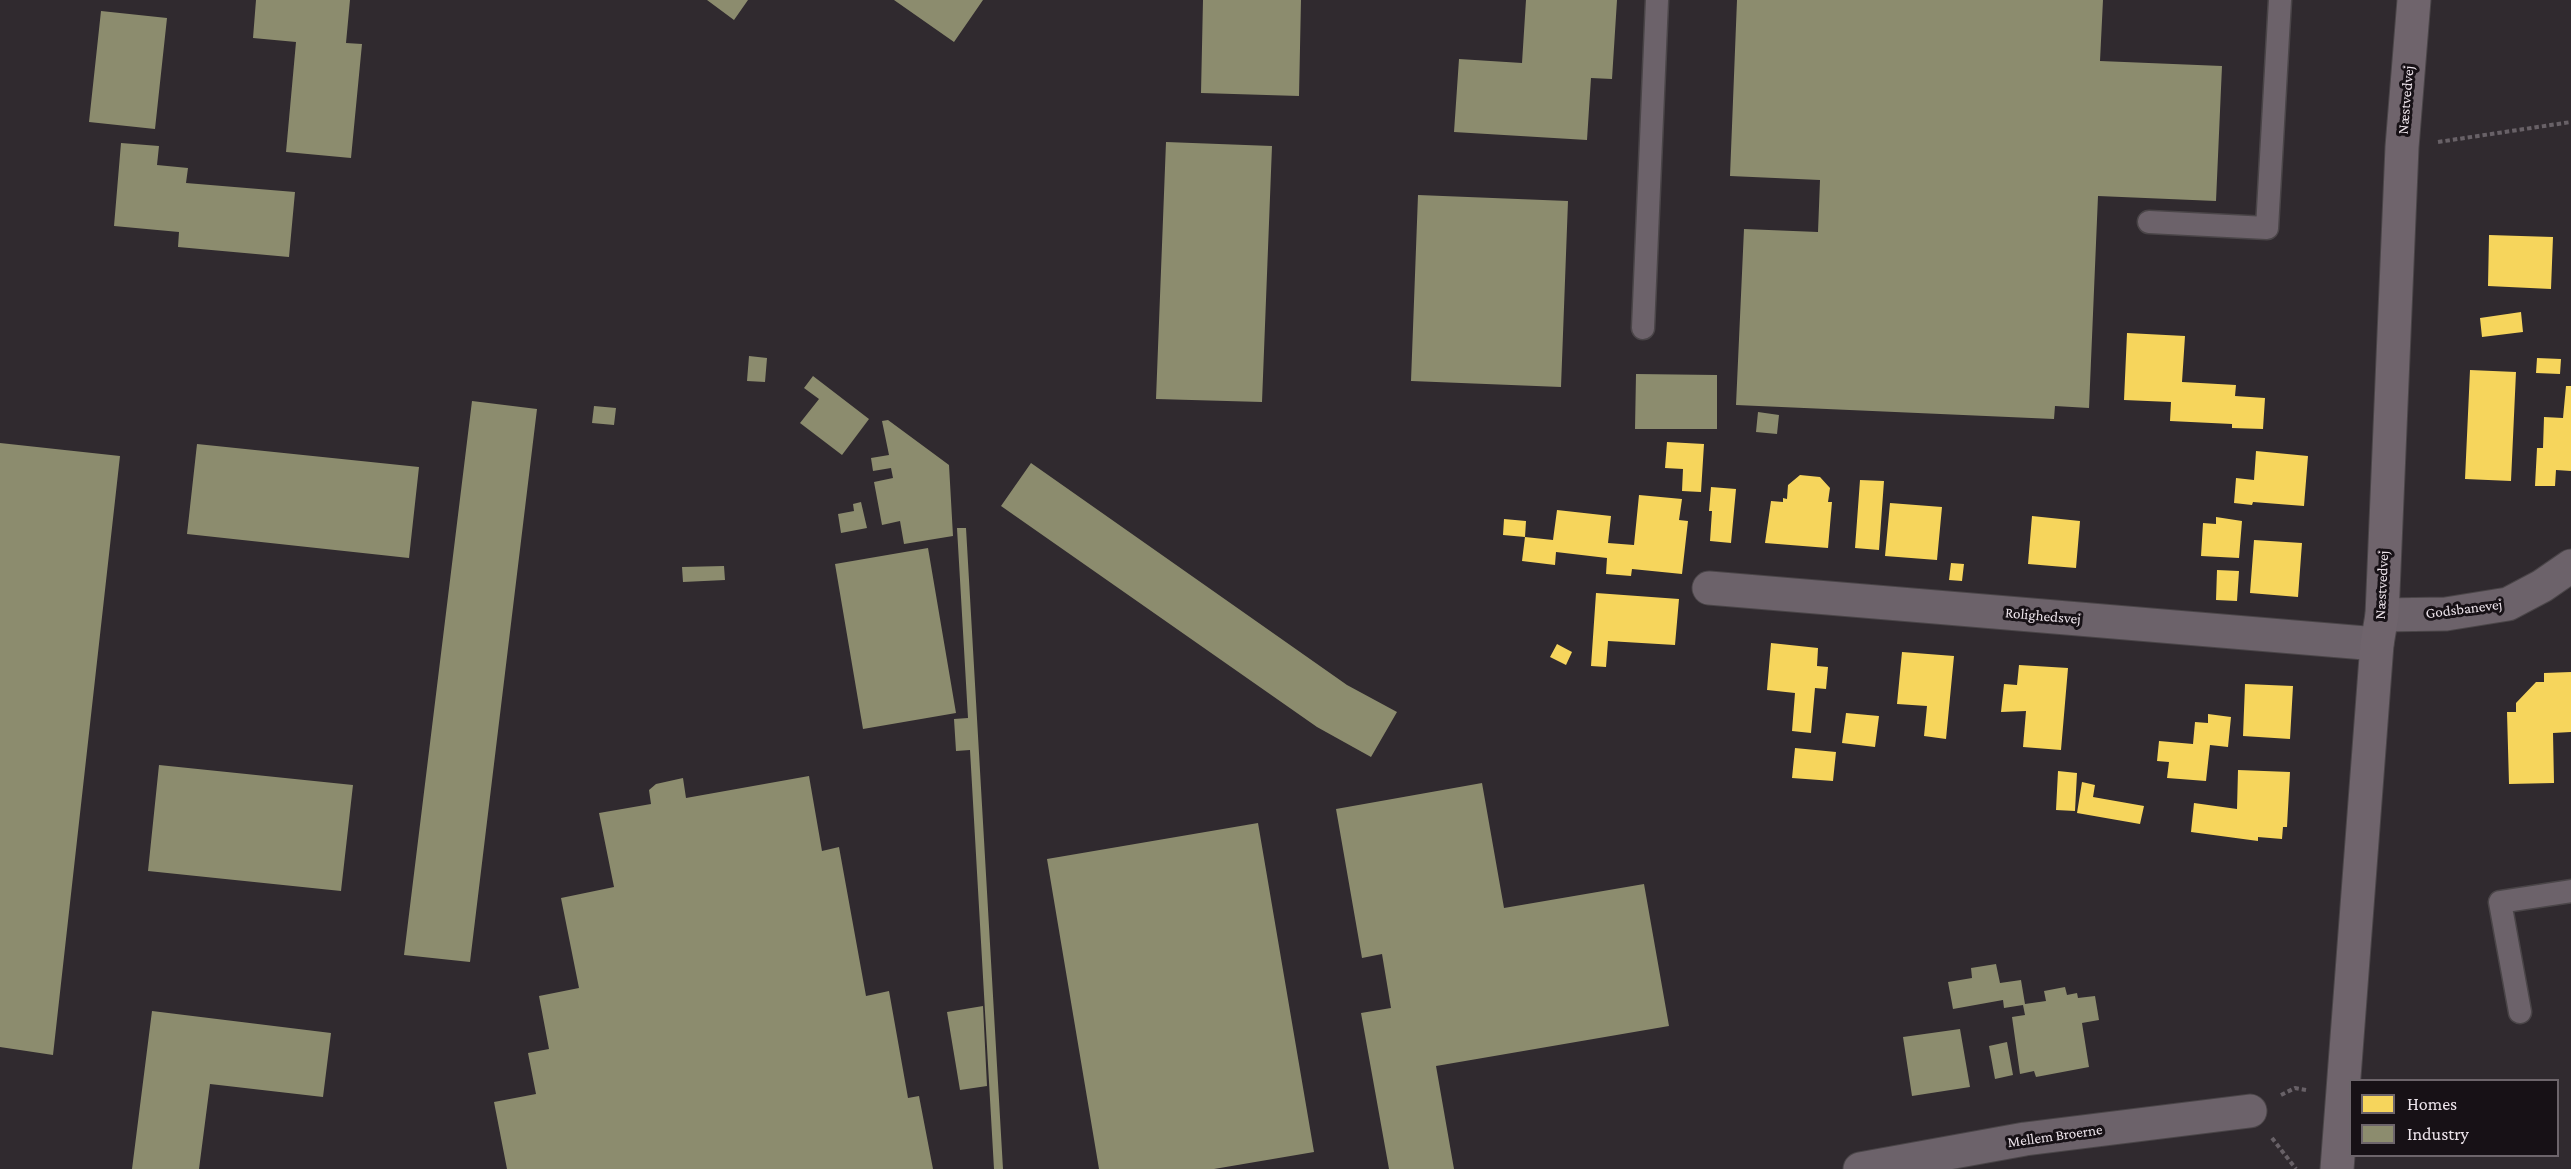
<!DOCTYPE html>
<meta charset="utf-8">
<style>
body{margin:0}
#map{position:relative;width:2571px;height:1169px;overflow:hidden;background:#302a2f;font-family:"Crimson Pro",serif}
canvas{display:block}
.legend{position:absolute;left:2349px;top:1079px;width:210px;height:78px;box-sizing:border-box;background:#171116;border:2px solid #6d656b;margin:0;padding:8px 10px;list-style:none;font-size:18px;color:#ede4eb}
.legend li{display:flex;align-items:center;gap:12px;height:30px}
.legend b{width:30px;border:2px solid #6d656b}
</style>
<div id="map">
<canvas width="2571" height="1169"></canvas>
<ul class="legend">
<li><b style="height:16px;background:#f6d55c"></b>Homes</li>
<li><b style="height:16px;background:#8c8c6e"></b>Industry</li>
</ul>
</div>
<script>
const g = document.querySelector('canvas').getContext('2d');
g.lineJoin = 'round';
function paint(path, color) { g.fillStyle = color; g.fill(path, 'evenodd'); }
const poly = rows => new Path2D(rows.map(r => 'M' + r).join(''));
function trace(path, color, width, dash) { g.strokeStyle = color; g.lineWidth = width; g.lineCap = dash ? 'butt' : 'round'; g.setLineDash(dash || []); g.stroke(path); }
function write(font, color, halo, rows, align = 'center') {
  g.font = font + ' "Crimson Pro",serif'; g.lineWidth = 6; g.setLineDash([]); g.textBaseline = 'middle'; g.strokeStyle = halo; g.fillStyle = color; for (const [text, x, y, turn = 0] of rows) {
    g.save(); g.translate(x, y); g.rotate((+turn || 0) * Math.PI / 180); g.textAlign = isNaN(turn) ? turn : align; if (halo) g.strokeText(text, 0, 0); g.fillText(text, 0, 0); g.restore();
  }
}
paint(poly([
 [2489,235,2553,237,2551,289,2488,286],
 [2521,312,2523,332,2482,337,2480,318],
 [2127,333,2185,336,2182,382,2236,385,2235,396,2265,398,2263,429,2232,428,2232,424,2170,421,2171,402,2124,400],
 [2537,358,2561,359,2560,374,2536,373],
 [2470,370,2516,372,2511,481,2465,479],
 [2566,386,2571,386,2571,471,2556,470,2555,486,2535,486,2537,448,2543,448,2544,417,2563,418],
 [1667,442,1704,444,1701,492,1682,491,1683,469,1665,468],
 [2256,451,2308,456,2304,506,2253,502,2252,505,2234,503,2236,478,2254,480],
 [1800,475,1820,477,1830,488,1828,502,1832,502,1828,548,1765,543,1771,501,1783,502,1783,498,1787,499,1788,485],
 [1860,480,1884,481,1879,550,1855,548],
 [1711,487,1736,489,1731,543,1710,541,1712,511,1709,511],
 [1639,495,1682,499,1679,520,1688,521,1682,574,1632,569,1631,576,1606,574,1607,558,1556,552,1555,565,1522,561,1525,537,1553,540,1557,510,1611,516,1608,543,1634,545],
 [1890,503,1942,507,1937,560,1885,556],
 [2032,516,2080,521,2076,568,2028,564],
 [2216,517,2242,521,2239,558,2201,556,2203,523,2216,524],
 [1504,519,1526,521,1525,537,1503,535],
 [2254,540,2302,543,2298,597,2250,593],
 [1951,563,1964,564,1962,581,1949,580],
 [2217,570,2239,571,2237,601,2216,600],
 [1596,593,1679,599,1675,645,1608,641,1606,667,1591,666],
 [1771,643,1818,648,1817,666,1828,667,1826,689,1815,688,1811,733,1792,731,1795,693,1767,690],
 [1557,644,1572,652,1566,665,1550,657],
 [1902,652,1954,656,1946,739,1924,736,1927,706,1897,704],
 [2019,665,2068,668,2061,750,2023,747,2026,711,2001,712,2004,684,2017,685],
 [2571,672,2571,732,2553,733,2554,783,2509,784,2507,712,2516,712,2516,703,2536,682,2544,682,2544,673],
 [2245,684,2293,686,2290,739,2243,736],
 [1846,713,1879,716,1875,747,1842,743],
 [2208,714,2231,717,2228,747,2210,745,2206,781,2167,778,2169,762,2157,761,2159,741,2193,744,2195,722,2208,723],
 [1795,748,1836,752,1833,781,1792,778],
 [2238,770,2290,772,2287,827,2283,827,2282,839,2258,837,2258,841,2191,832,2194,803,2237,809],
 [2058,771,2077,773,2075,811,2056,810],
 [2082,782,2095,785,2093,797,2144,806,2140,824,2077,813]
]), '#f6d55c');
paint(poly([
 [256,0,350,0,346,43,362,44,351,158,286,152,296,42,253,38],
 [707,0,748,0,734,20],
 [894,0,983,0,954,42],
 [1203,0,1301,0,1299,96,1201,93],
 [1526,0,1617,0,1612,79,1591,78,1587,140,1454,132,1459,59,1522,63],
 [1737,0,2103,0,2100,61,2222,66,2216,201,2098,196,2089,408,2055,406,2054,419,1736,405,1744,229,1818,232,1820,180,1730,176],
 [101,11,167,18,155,129,89,122],
 [1166,142,1272,146,1262,402,1156,399],
 [121,143,159,146,157,165,188,168,186,183,295,192,289,257,178,247,179,232,114,226],
 [1418,195,1568,201,1561,387,1411,381],
 [749,356,767,358,765,382,747,381],
 [1636,374,1717,375,1717,429,1635,429],
 [813,376,869,419,842,455,800,423,819,399,804,388],
 [472,401,537,409,470,962,404,955],
 [594,406,616,408,614,425,592,423],
 [1758,412,1779,415,1777,434,1756,432],
 [888,420,949,465,953,536,904,544,900,521,882,525,874,482,893,478,891,468,873,471,871,458,889,455,882,421],
 [0,443,120,456,53,1055,0,1047],
 [197,444,419,467,409,558,187,534],
 [1031,463,1347,685,1397,712,1371,757,1317,727,1001,506],
 [861,502,867,528,841,533,838,514,854,511,853,504],
 [957,528,966,528,1003,1169,994,1169,970,750,956,751,954,719,968,718],
 [928,548,956,713,863,729,835,564],
 [724,566,725,580,683,582,682,567],
 [159,765,353,785,341,891,148,871],
 [809,776,822,851,839,847,866,996,889,991,908,1098,919,1096,933,1169,507,1169,494,1102,536,1094,528,1053,549,1049,539,996,579,988,561,898,614,887,599,813,651,804,649,790,656,784,683,778,686,798],
 [1482,783,1504,908,1644,884,1669,1026,1436,1066,1454,1169,1389,1169,1361,1013,1391,1008,1382,954,1362,958,1336,809],
 [1258,823,1314,1152,1214,1169,1099,1169,1047,859],
 [1996,964,2000,983,2021,980,2025,1004,2046,1001,2044,991,2065,987,2067,995,2077,993,2078,998,2095,996,2099,1020,2082,1023,2089,1067,2036,1077,2034,1071,2020,1074,2012,1017,2025,1015,2023,1005,2004,1008,2003,1000,1953,1009,1948,982,1972,978,1971,968],
 [983,1006,987,1086,960,1090,947,1012],
 [152,1011,331,1033,323,1097,210,1084,199,1169,132,1169],
 [1960,1029,1970,1087,1912,1096,1903,1037],
 [2007,1042,2013,1075,1995,1079,1989,1046]
]), '#8c8c6e');
const service = poly([
 [2149,222,2267,228,2280,0],
 [1643,328,1657,0],
 [2520,1012,2500,902,2571,891]
]);
const minor = poly([
 [1709,588,2377,644],
 [2382,615,2446,614,2508,604,2542,586,2571,566],
 [1860,1169,2025,1139,2250,1111]
]);
const secondary = poly([
 [2337,1169,2377,644,2382,615,2402,147,2414,0]
]);
trace(service, '#4a4548', 25);
trace(minor, '#4a4548', 35);
trace(secondary, '#4a4548', 35);
trace(poly([
 [2438,142,2571,122],
 [2281,1095,2295,1088,2306,1090],
 [2272,1138,2296,1169]
]), '#686167', 4, [4.5, 3]);
trace(service, '#6c626a', 22);
trace(minor, '#6c626a', 33);
trace(secondary, '#6f646c', 33);
write('15px', '#ede4eb', '#171116', [
 ["Næstvedvej",2406,100,-85],
 ["Næstvedvej",2382,585,-87],
 ["Godsbanevej",2464,609,-7],
 ["Rolighedsvej",2043,616,5],
 ["Mellem Broerne",2055,1136,-8]
]);
</script>
